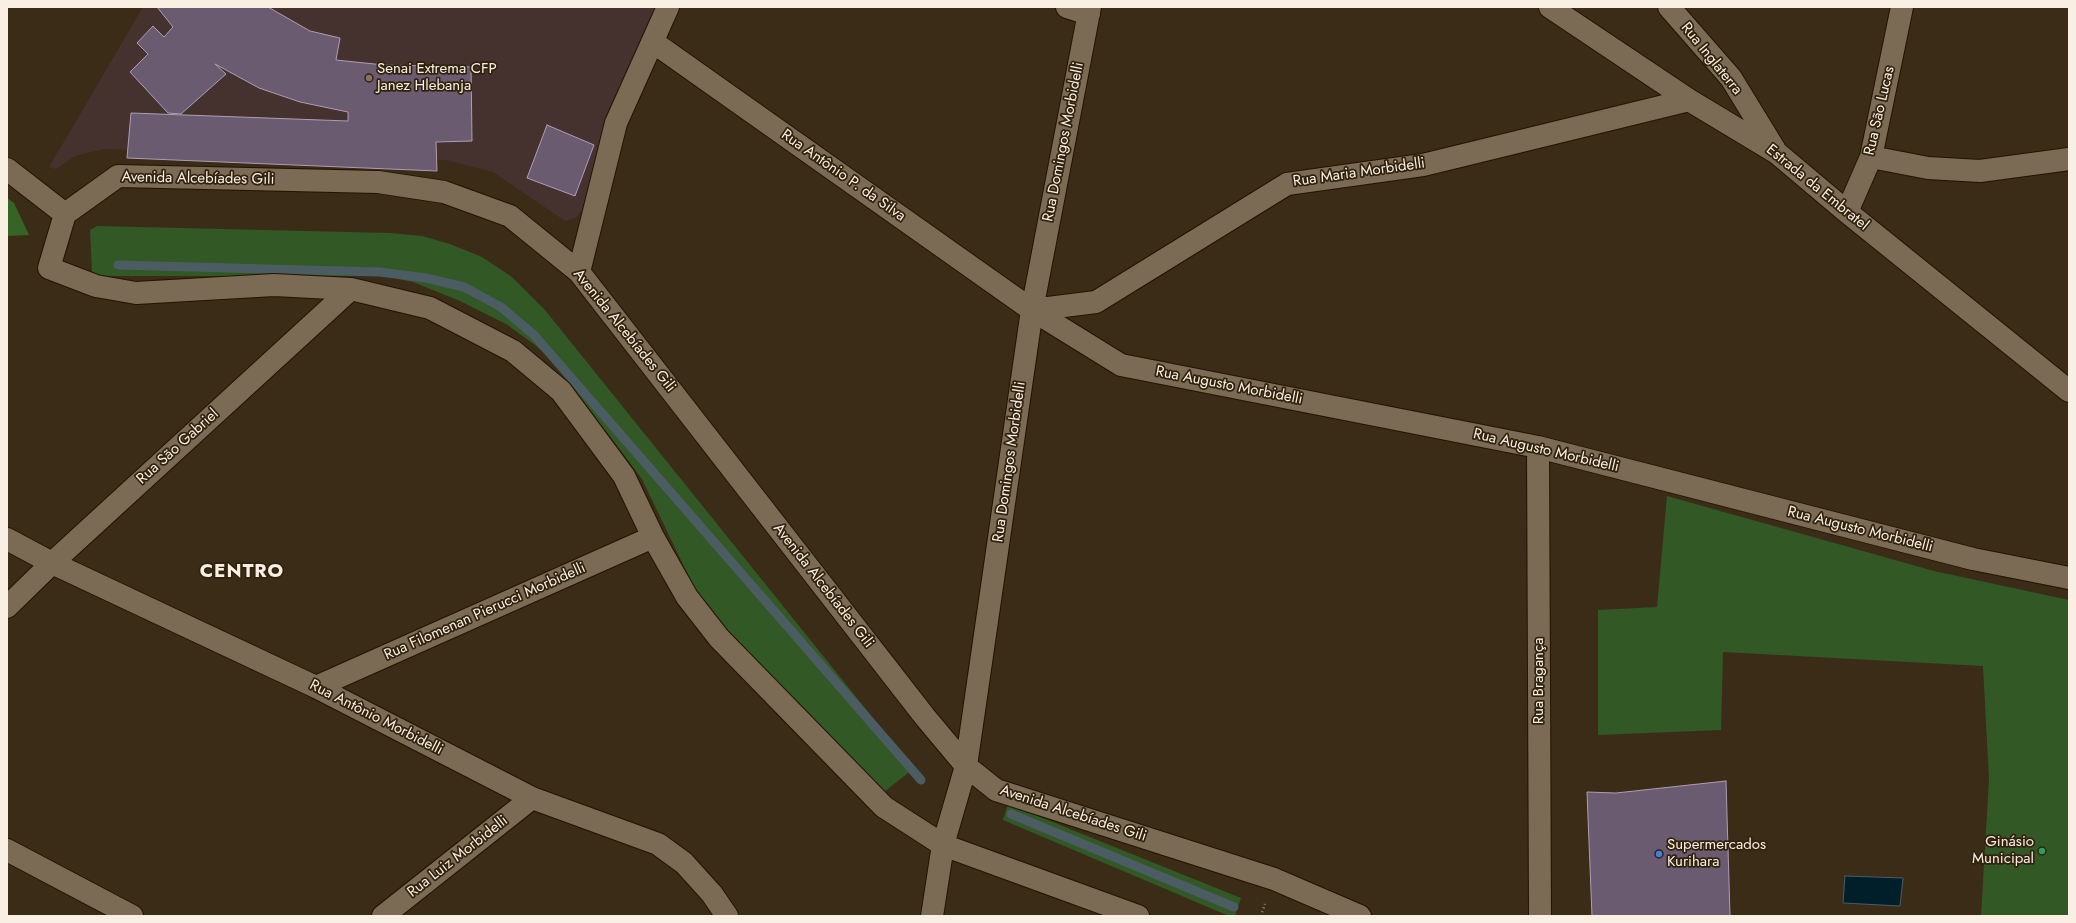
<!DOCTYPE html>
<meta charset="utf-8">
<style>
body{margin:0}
#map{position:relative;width:2076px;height:923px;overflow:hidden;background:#3b2c18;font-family:Jost,sans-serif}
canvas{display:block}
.frame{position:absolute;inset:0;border:8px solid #f9efe3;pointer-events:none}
</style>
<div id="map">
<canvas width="2076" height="923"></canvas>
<div class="frame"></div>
</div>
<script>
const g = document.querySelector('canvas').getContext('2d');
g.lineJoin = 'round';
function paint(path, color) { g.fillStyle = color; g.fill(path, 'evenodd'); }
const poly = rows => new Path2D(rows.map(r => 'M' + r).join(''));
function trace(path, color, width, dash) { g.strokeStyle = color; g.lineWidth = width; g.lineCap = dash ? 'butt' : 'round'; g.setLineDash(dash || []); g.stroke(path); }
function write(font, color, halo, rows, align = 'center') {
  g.font = font + ' Jost,sans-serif'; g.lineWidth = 3.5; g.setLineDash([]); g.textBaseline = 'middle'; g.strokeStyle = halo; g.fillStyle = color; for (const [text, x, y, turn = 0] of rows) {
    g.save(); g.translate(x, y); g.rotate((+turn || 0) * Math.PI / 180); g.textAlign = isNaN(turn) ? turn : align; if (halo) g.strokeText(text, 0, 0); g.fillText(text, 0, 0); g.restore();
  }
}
paint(poly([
 [143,7,664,7,585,205,576,218,565,221,493,172,446,160,103,149,75,156,56,169,49,167]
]), '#45312d');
paint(poly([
 [97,226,390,233,422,236,450,244,482,257,512,277,545,310,910,764,908,773,884,792,703,606,642,479,554,362,535,345,506,324,460,301,413,282,384,276,98,276,92,272,90,230],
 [1667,496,1934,571,2069,600,2069,916,1981,916,1989,779,1983,666,1723,652,1721,730,1598,735,1598,610,1657,607],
 [1008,804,1241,898,1235,916,1229,916,1003,820]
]), '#325826');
paint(poly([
 [7,198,14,203,29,235,7,236]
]), '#366427');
const water = poly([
 [1845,876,1903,878,1900,906,1843,903,1845,876]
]);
paint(water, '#011f2b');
trace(water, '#4b5d62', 1);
trace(poly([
 [118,265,380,272,426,278,464,287,501,307,534,335,921,780],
 [1011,814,1234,907]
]), '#4b5d62', 9);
const building = poly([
 [157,7,268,7,310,31,340,38,336,60,384,65,471,67,472,141,436,142,437,171,127,158,131,113,348,121,348,112,300,102,259,88,215,64,226,74,181,114,168,113,130,72,148,54,137,43,153,26,164,37,173,27,157,7],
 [547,125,594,145,575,196,527,178,547,125],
 [1726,781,1730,916,1592,916,1587,792,1616,793,1726,781]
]);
paint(building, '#6b5b70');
trace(building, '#af9db5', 1);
const minor = poly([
 [1067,7,1089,14],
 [1550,7,1689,100,1777,153,1847,212,2069,391],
 [1669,7,1731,78,1775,150],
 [653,42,1032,310,1121,365,1538,447,1973,559,2069,578],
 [1871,157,1928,168,1980,171,2069,159],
 [7,169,65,214],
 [1847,212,1871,157,1902,7],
 [579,272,616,123,668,7],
 [1032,310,1096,302,1287,184,1423,165,1689,100],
 [1538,447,1540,916],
 [7,539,52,563,316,687,532,798,658,844,684,863,712,894,727,916],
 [7,607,52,563,351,289],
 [316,687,653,537],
 [7,850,132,916],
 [383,916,532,798],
 [932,916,943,845,966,766,1032,310,1090,7],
 [1138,916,943,845,884,807,719,638,687,597,653,537,624,476,561,391,513,351,430,308,351,289,274,285,136,293,96,286,49,268,65,214,118,176,378,182,444,192,510,216,579,272,925,717,966,766,996,790,1274,879,1360,916]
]);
trace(minor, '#221402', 24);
trace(poly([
 [1261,916,1265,904]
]), '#9a8e7e', 2.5, [1, 3]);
trace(minor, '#7b6a54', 22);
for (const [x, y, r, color] of [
 [369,78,4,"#8d6e63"],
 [2042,851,4,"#2e9e5b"],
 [1659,854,4,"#3f7fe0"]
]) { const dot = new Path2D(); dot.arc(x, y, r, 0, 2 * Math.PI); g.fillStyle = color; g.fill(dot); trace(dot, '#31220e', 1.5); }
write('15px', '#f9efe3', '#31220e', [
 ["Rua Inglaterra",1711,59,51],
 ["Rua São Lucas",1880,111,-77],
 ["Rua Domingos Morbidelli",1064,142,-79],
 ["Rua Maria Morbidelli",1359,173,-8],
 ["Rua Antônio P. da Silva",843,176,35],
 ["Avenida Alcebíades Gili",198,179,1],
 ["Estrada da Embratel",1817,188,39],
 ["Avenida Alcebíades Gili",624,331,51],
 ["Rua Augusto Morbidelli",1229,386,11],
 ["Rua São Gabriel",178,447,-42],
 ["Rua Augusto Morbidelli",1546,451,13],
 ["Rua Domingos Morbidelli",1010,462,-82],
 ["Rua Augusto Morbidelli",1860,530,14],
 ["Avenida Alcebíades Gili",823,586,52],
 ["Rua Filomenan Pierucci Morbidelli",485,612,-24],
 ["Rua Bragança",1539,681,-90],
 ["Rua Antônio Morbidelli",376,718,27],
 ["Avenida Alcebíades Gili",1073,814,18],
 ["Rua Luiz Morbidelli",458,857,-38]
]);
write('15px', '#f9efe3', '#31220e', [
 ["Senai Extrema CFP",377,69],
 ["Janez Hlebanja",377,86],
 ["Ginásio",2034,842,"right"],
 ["Municipal",2034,859,"right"],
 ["Supermercados",1667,845],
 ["Kurihara",1667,862]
], 'left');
g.letterSpacing = '1px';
write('bold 19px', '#f9efe3', '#31220e', [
 ["CENTRO",242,572]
]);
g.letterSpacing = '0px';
</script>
